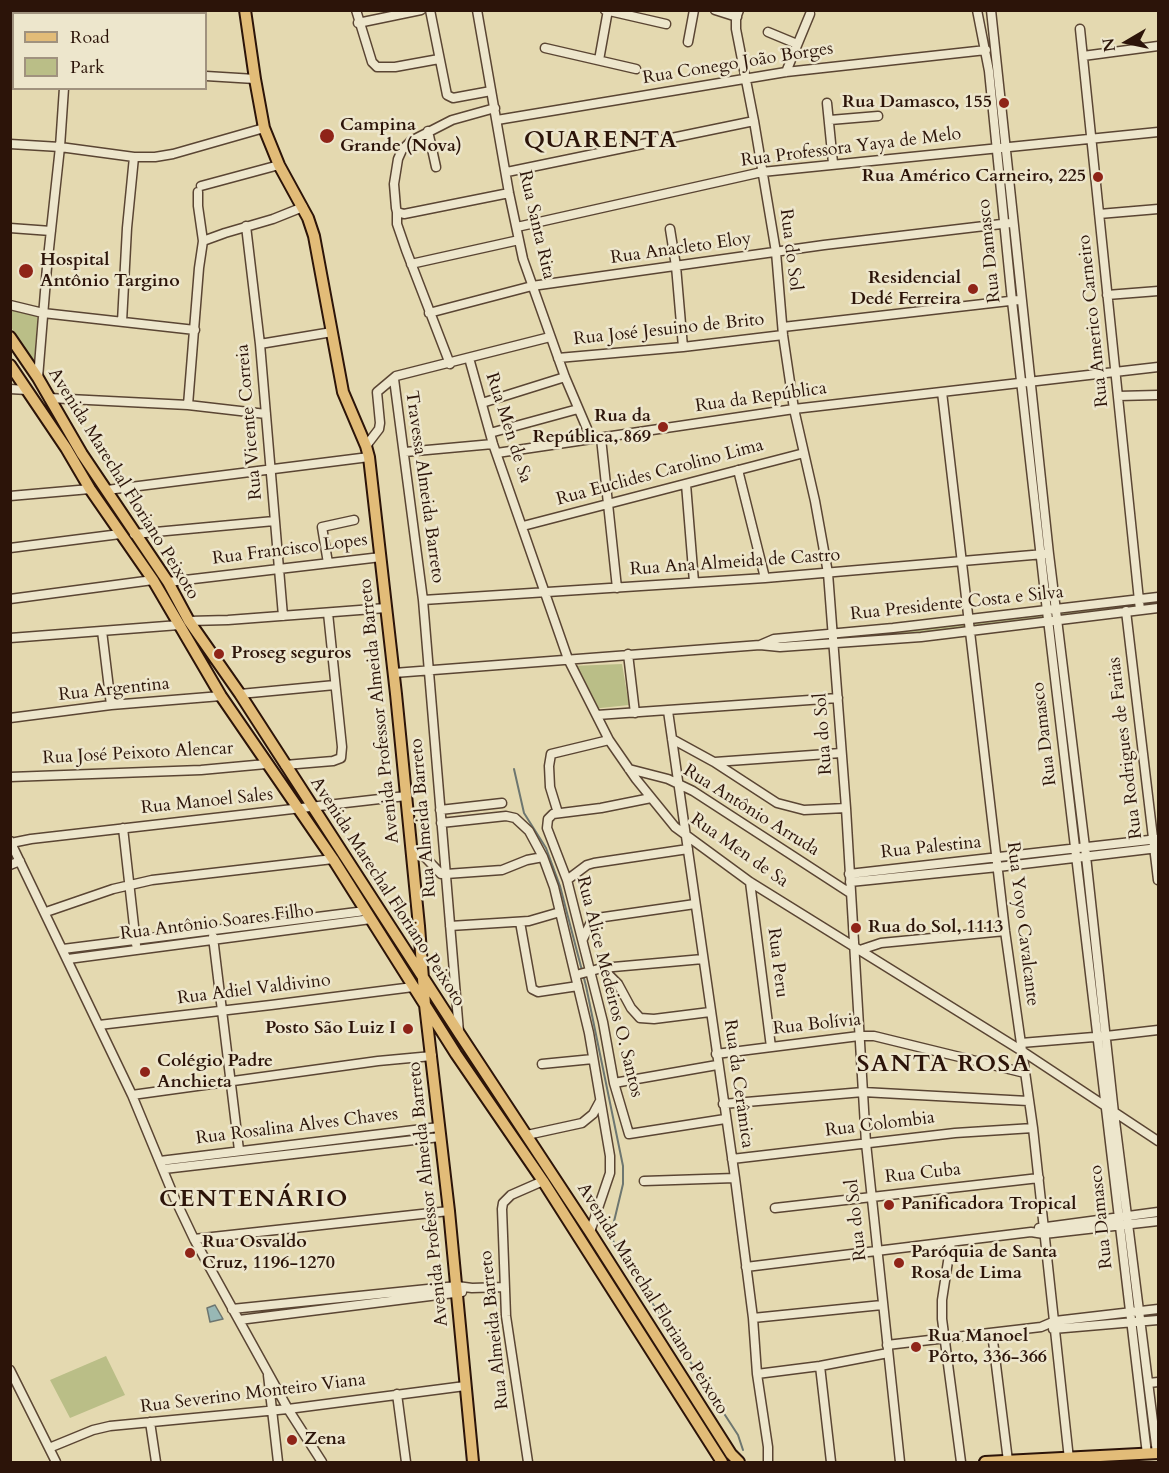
<!DOCTYPE html>
<meta charset="utf-8">
<style>
body{margin:0}
#map{position:relative;width:1169px;height:1473px;overflow:hidden;background:#e4d9b0;font-family:Cardo,serif}
canvas{display:block}
.frame{position:absolute;inset:0;border:12px solid #2c1409;pointer-events:none}
.legend{position:absolute;left:12px;top:12px;width:195px;height:78px;box-sizing:border-box;background:#ede6cc;border:2px solid #a0927e;margin:0;padding:8px 10px;list-style:none;font-size:18px;color:#2c1409}
.legend li{display:flex;align-items:center;gap:12px;height:30px}
.legend b{width:30px;border:2px solid #a0927e}
.north{position:absolute;left:1097px;top:12px;width:60px;height:60px;-webkit-text-stroke:4px #ede6cc;paint-order:stroke;rotate:261deg;font-size:16px;font-weight:700;line-height:24px;text-align:center;color:#2c1409}
.north::after{content:'';display:block;margin:auto;width:21px;height:27px;background:#2c1409;clip-path:polygon(50% 0,100% 100%,50% 72%,0 100%)}
</style>
<div id="map">
<canvas width="1169" height="1473"></canvas>
<div class="frame"></div>
<ul class="legend">
<li><b style="height:8px;background:#e2bc78"></b>Road</li>
<li><b style="height:16px;background:#babe87"></b>Park</li>
</ul>
<div class="north">N</div>
</div>
<script>
const g = document.querySelector('canvas').getContext('2d');
g.lineJoin = 'round';
function paint(path, color) { g.fillStyle = color; g.fill(path, 'evenodd'); }
const poly = rows => new Path2D(rows.map(r => 'M' + r).join(''));
function trace(path, color, width, dash) { g.strokeStyle = color; g.lineWidth = width; g.lineCap = dash ? 'butt' : 'round'; g.setLineDash(dash || []); g.stroke(path); }
function write(font, color, halo, rows, align = 'center') {
  g.font = font + ' Cardo,serif'; g.lineWidth = 5; g.setLineDash([]); g.textBaseline = 'middle'; g.strokeStyle = halo; g.fillStyle = color; for (const [text, x, y, turn = 0] of rows) {
    g.save(); g.translate(x, y); g.rotate((+turn || 0) * Math.PI / 180); g.textAlign = isNaN(turn) ? turn : align; if (halo) g.strokeText(text, 0, 0); g.fillText(text, 0, 0); g.restore();
  }
}
paint(poly([
 [11,308,38,309,34,363,11,327],
 [1158,599,1158,606,974,628,769,646,770,641],
 [622,664,629,705,591,709,571,666],
 [106,1356,125,1395,70,1418,50,1380]
]), '#babe87');
const water = poly([
 [215,1305,223,1319,210,1322,207,1308,215,1305]
]);
paint(water, '#98b8b5');
trace(water, '#6d7670', 1.5);
trace(poly([
 [514,769,524,813,546,848,560,886,586,986,623,1166,623,1184,611,1234,615,1246,738,1435,743,1450]
]), '#6d7670', 2);
const minor = poly([
 [356,10,372,62,377,67,395,67,439,59],
 [430,10,447,95,453,98,491,91],
 [477,10,509,193,523,259,565,377,591,438],
 [605,10,666,24],
 [715,10,737,17],
 [739,10,736,18,736,29,754,121,776,252,783,335,794,409,815,501,828,573,846,808,866,1143,900,1462],
 [977,10,989,71,1012,301,1047,611,1147,1454],
 [991,10,1049,554,1085,847,1114,1113,1157,1453],
 [70,14,70,10],
 [358,23,421,10],
 [1080,29,1140,610],
 [768,32,797,44],
 [688,42,694,10],
 [545,48,636,69],
 [1083,56,1158,46],
 [10,59,14,59],
 [599,60,608,10],
 [786,72,810,14],
 [206,76,255,79],
 [827,103,833,163],
 [495,108,452,120,411,141,402,150,398,159,394,184,396,208,397,212,404,214,509,193],
 [497,120,786,72,986,50],
 [830,120,878,116],
 [428,131,436,167],
 [10,144,60,147,134,157,155,157,173,154,264,128],
 [507,172,754,121],
 [201,186,279,165],
 [397,212,397,224,406,250,450,364],
 [1099,214,1158,209],
 [246,226,260,344,283,616],
 [517,227,762,172,1158,132],
 [10,228,51,231],
 [670,229,676,266,683,347],
 [203,241,225,233,273,219,303,207],
 [411,264,519,240],
 [1107,295,1158,291],
 [10,305,43,313,195,330],
 [429,313,532,286,824,245,1010,223],
 [122,322,127,228,134,157],
 [783,327,1018,300],
 [260,344,332,332],
 [469,358,493,444,568,659,609,740,636,779,675,827,750,882,1022,1051,1158,1141],
 [558,358,683,347,783,335],
 [38,378,47,267,60,147,64,88],
 [394,379,423,600,459,1032],
 [10,389,27,390],
 [942,392,1005,931,1033,1128,1069,1459],
 [1118,396,1158,395],
 [49,398,188,405,266,414],
 [482,403,565,377],
 [188,405,199,268,203,241,198,206,198,192],
 [490,433,578,409],
 [601,438,617,588],
 [366,446,379,429,380,423,377,392,396,376,550,337],
 [405,452,493,444],
 [497,453,794,409,1158,367],
 [738,470,765,578],
 [686,484,694,582],
 [107,490,369,457],
 [10,496,90,489],
 [523,526,804,453],
 [134,534,274,521],
 [10,548,120,534],
 [328,563,322,527,354,520],
 [168,582,381,557],
 [10,599,153,580],
 [423,600,765,578,1044,554],
 [1126,611,1158,880],
 [189,621,228,620,386,608],
 [102,631,111,705],
 [10,638,179,625],
 [760,645,774,639,893,628,1158,597],
 [628,654,635,713],
 [394,673,760,645,780,647,921,637,1158,608],
 [240,694,335,685],
 [668,711,735,1178,753,1318,757,1374,768,1447,768,1462],
 [597,715,838,698],
 [10,718,111,705,221,696],
 [672,739,714,762,777,803,804,810,846,808],
 [715,762,841,753],
 [285,765,333,761,341,758,342,747,328,613],
 [629,769,668,779,693,791,850,893],
 [10,777,201,770,266,764],
 [651,798,601,808,553,814,548,819,547,828,567,880,603,1022,614,1083,629,1134,725,1119],
 [440,810,502,803],
 [558,813,550,787,549,766,551,754,609,740],
 [441,823,506,816,515,818,529,831,543,857,554,887,589,1033,610,1156,610,1173,590,1232],
 [123,828,136,944],
 [10,841,132,1095,175,1199,194,1239,288,1409,322,1462],
 [11,843,31,839,406,796],
 [411,849,423,855,441,874,446,874,502,870,527,860,543,857],
 [10,865,20,861],
 [849,874,1158,839],
 [567,880,587,865,594,863,688,849],
 [750,882,771,1047],
 [850,882,998,867,1158,848],
 [46,912,113,889,152,880,333,859],
 [520,922,532,989,538,992,578,986],
 [450,926,529,921,560,912],
 [213,937,239,1150],
 [583,939,591,922,597,918,695,904],
 [63,949,365,911],
 [860,950,881,943,1005,931],
 [68,959,371,919],
 [602,968,618,984,631,1008,640,1018,654,1019,710,1012],
 [576,975,602,968,703,959],
 [99,1025,271,1005,413,987],
 [1021,1043,1106,1036,1158,1030],
 [716,1054,859,1036,874,1036,1025,1073],
 [542,1064,593,1059],
 [614,1083,717,1065],
 [132,1095,378,1061,432,1056],
 [723,1104,863,1092,1028,1101],
 [527,1135,582,1123,593,1114,600,1101],
 [732,1159,955,1133,1033,1128],
 [160,1161,439,1127],
 [164,1169,440,1137],
 [644,1181,735,1178],
 [775,1208,1039,1178],
 [1039,1228,1158,1212],
 [194,1239,449,1211],
 [951,1242,942,1300,942,1319,961,1462],
 [746,1267,1031,1232,1044,1234,1158,1221],
 [232,1309,457,1286,472,1288,504,1287],
 [753,1318,882,1305],
 [239,1320,462,1292],
 [1053,1329,1158,1320],
 [992,1333,1008,1461],
 [887,1345,1041,1327,1055,1321,1158,1309],
 [820,1366,831,1462],
 [10,1370,56,1462],
 [757,1374,820,1366,888,1353],
 [268,1375,278,1462],
 [1149,1383,1158,1382],
 [397,1394,406,1462],
 [150,1422,156,1462],
 [49,1448,93,1430,110,1426,288,1409,465,1386],
 [528,1462,506,1316,502,1209,503,1203,511,1195,543,1181]
]);
const major = poly([
 [245,10,255,79,264,128,279,165,308,218,314,236,343,392,366,446,369,457,396,694,419,926,425,1005,449,1211,473,1462],
 [10,337,38,378,82,454,168,582,189,621,240,694,459,1033,590,1232,731,1454,739,1462],
 [10,365,66,448,90,489,153,580,221,696,333,859,456,1054,543,1181,722,1462],
 [985,1462,1158,1453]
]);
trace(minor, '#5a4533', 11);
trace(major, '#2c1409', 14);
trace(minor, '#ede6cc', 8);
trace(major, '#e2bc78', 10);
for (const [x, y, r, color] of [
 [1004,103,6,"#8f2418"],
 [327,136,8,"#8f2418"],
 [1098,177,6,"#8f2418"],
 [26,271,8,"#8f2418"],
 [973,289,6,"#8f2418"],
 [663,427,6,"#8f2418"],
 [219,654,6,"#8f2418"],
 [856,928,6,"#8f2418"],
 [408,1029,6,"#8f2418"],
 [145,1072,6,"#8f2418"],
 [889,1205,6,"#8f2418"],
 [190,1253,6,"#8f2418"],
 [899,1263,6,"#8f2418"],
 [916,1347,6,"#8f2418"],
 [292,1440,6,"#8f2418"]
]) { const dot = new Path2D(); dot.arc(x, y, r, 0, 2 * Math.PI); g.fillStyle = color; g.fill(dot); trace(dot, '#ede6cc', 2); }
write('18px', '#2c1409', '#ede6cc', [
 ["Rua Conego João Borges",738,64,-9],
 ["Rua Professora Yaya de Melo",851,148,-7],
 ["Rua Santa Rita",536,225,77],
 ["Rua Anacleto Eloy",681,249,-8],
 ["Rua do Sol",790,250,83],
 ["Rua Damasco",990,251,-96],
 ["Rua Americo Carneiro",1094,321,-96],
 ["Rua José Jesuino de Brito",669,330,-6],
 ["Rua da República",761,398,-8],
 ["Rua Vicente Correia",250,422,-95],
 ["Rua Men de Sa",508,428,72],
 ["Rua Euclides Carolino Lima",660,473,-15],
 ["Avenida Marechal Floriano Peixoto",123,484,58],
 ["Travessa Almeida Barreto",424,487,82],
 ["Rua Francisco Lopes",290,550,-7],
 ["Rua Ana Almeida de Castro",735,563,-4],
 ["Rua Presidente Costa e Silva",957,604,-6],
 ["Rua Argentina",114,690,-6],
 ["Avenida Professor Almeida Barreto",380,711,-96],
 ["Rua do Sol",824,734,-94],
 ["Rua Damasco",1045,734,-97],
 ["Rua Rodrigues de Farias",1126,748,-97],
 ["Rua José Peixoto Alencar",138,754,-3],
 ["Rua Manoel Sales",207,802,-6],
 ["Rua Antônio Arruda",751,811,32],
 ["Rua Almeida Barreto",424,818,-95],
 ["Rua Palestina",931,848,-6],
 ["Rua Men de Sa",739,851,35],
 ["Avenida Marechal Floriano Peixoto",387,892,57],
 ["Rua Antônio Soares Filho",217,923,-7],
 ["Rua Yoyo Cavalcante",1022,924,83],
 ["Rua Peru",777,963,83],
 ["Rua Alice Medeiros O. Santos",609,987,76],
 ["Rua Adiel Valdivino",254,990,-7],
 ["Rua Bolívia",817,1025,-6],
 ["Rua da Cerâmica",738,1084,82],
 ["Rua Colombia",880,1125,-7],
 ["Rua Rosalina Alves Chaves",297,1127,-7],
 ["Rua Cuba",923,1174,-6],
 ["Avenida Professor Almeida Barreto",429,1194,-96],
 ["Rua Damasco",1102,1217,-96],
 ["Rua do Sol",857,1220,-96],
 ["Avenida Marechal Floriano Peixoto",652,1299,58],
 ["Rua Almeida Barreto",495,1330,-96],
 ["Rua Severino Monteiro Viana",253,1394,-7]
]);
write('bold 18px', '#2c1409', '#ede6cc', [
 ["Rua Damasco, 155",992,103,"right"],
 ["Campina",340,126],
 ["Grande (Nova)",340,147],
 ["Rua Américo Carneiro, 225",1086,177,"right"],
 ["Hospital",40,261],
 ["Antônio Targino",40,282],
 ["Residencial",961,279,"right"],
 ["Dedé Ferreira",961,300,"right"],
 ["Rua da",651,417,"right"],
 ["República, 869",651,438,"right"],
 ["Proseg seguros",231,654],
 ["Rua do Sol, 1113",868,928],
 ["Posto São Luiz I",396,1029,"right"],
 ["Colégio Padre",157,1062],
 ["Anchieta",157,1083],
 ["Panificadora Tropical",901,1205],
 ["Rua Osvaldo",202,1243],
 ["Cruz, 1196-1270",202,1264],
 ["Paróquia de Santa",911,1253],
 ["Rosa de Lima",911,1274],
 ["Rua Manoel",928,1337],
 ["Pôrto, 336-366",928,1358],
 ["Zena",304,1440]
], 'left');
g.letterSpacing = '1.5px';
write('bold 24px', '#2c1409', '#ede6cc', [
 ["QUARENTA",601,141],
 ["SANTA ROSA",944,1065],
 ["CENTENÁRIO",254,1200]
]);
g.letterSpacing = '0px';
</script>
